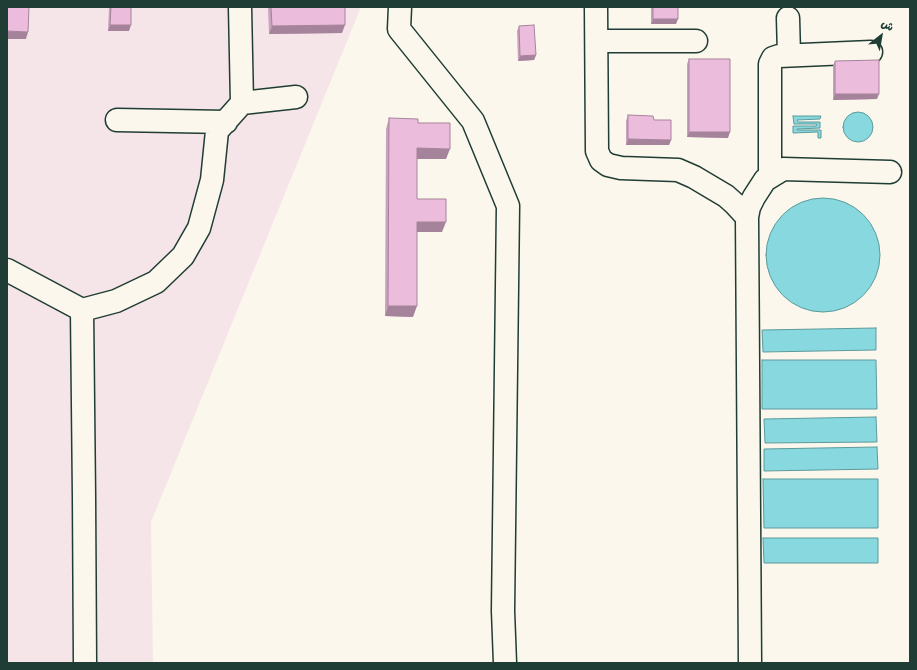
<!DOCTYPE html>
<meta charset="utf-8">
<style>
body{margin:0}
#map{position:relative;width:917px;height:670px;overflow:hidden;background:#fbf7ec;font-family:"Comic Neue","Playpen Sans Arabic",sans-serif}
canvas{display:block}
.frame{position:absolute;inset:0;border:8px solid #1f3d34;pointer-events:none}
.north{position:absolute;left:861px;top:16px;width:40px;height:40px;-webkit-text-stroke:3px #fbf7ec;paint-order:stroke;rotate:31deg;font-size:11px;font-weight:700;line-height:16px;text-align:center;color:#1f3d34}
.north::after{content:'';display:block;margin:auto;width:14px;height:18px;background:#1f3d34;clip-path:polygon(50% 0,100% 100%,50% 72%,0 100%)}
</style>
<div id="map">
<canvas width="917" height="670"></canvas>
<div class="frame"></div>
<div class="north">ش</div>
</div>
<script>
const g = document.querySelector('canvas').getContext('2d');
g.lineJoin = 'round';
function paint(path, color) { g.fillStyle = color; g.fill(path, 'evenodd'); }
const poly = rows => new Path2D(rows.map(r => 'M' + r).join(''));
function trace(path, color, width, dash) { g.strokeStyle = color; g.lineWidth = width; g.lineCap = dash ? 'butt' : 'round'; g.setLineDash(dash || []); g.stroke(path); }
paint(poly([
 [7,7,361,7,151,522,153,663,7,663]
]), '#f6e5e8');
const water = poly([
 '843 127a15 15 0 1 1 30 0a15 15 0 1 1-30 0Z',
 [793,116,821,116,820,119,797,120,798,122,820,122,820,128,797,129,797,130,821,130,821,138,818,138,818,132,793,133,793,126,816,126,817,124,794,124,793,116],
 '766 255a57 57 0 1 1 114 0a57 57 0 1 1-114 0Z',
 [876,328,876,350,763,352,762,330,876,328],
 [762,360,876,360,877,409,762,409,762,360],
 [876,417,877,442,765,443,764,419,876,417],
 [877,447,878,469,764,471,764,449,877,447],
 [763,479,878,479,878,528,764,528,763,479],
 [763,538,878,538,878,563,764,563,763,538]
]);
paint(water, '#87d8df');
trace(water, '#5d9a9b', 1);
const minor = poly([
 [400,7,399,29,473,121,508,206,503,611,505,663],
 [596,7,597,151,601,160,608,165,621,168,678,170,694,177,726,196,735,204,747,217,750,663],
 [788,18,789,55],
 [597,41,696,41],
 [242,103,296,97],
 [117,120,226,122],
 [770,177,770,64,773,58,779,56,871,52],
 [747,217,749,207,754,197,765,180,783,169,890,172],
 [7,270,82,310,116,301,156,282,183,256,199,228,212,180,217,131,242,103,240,7],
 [82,310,84,497,85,663]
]);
trace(minor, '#1f3d34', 25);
trace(minor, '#fbf7ec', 22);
paint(poly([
 [109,7,131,7,129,31,108,31],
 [268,7,345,7,342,33,269,34],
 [651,7,678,7,676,24,651,24],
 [519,26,536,55,534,60,518,61,517,31],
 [689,59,728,138,687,137,687,64],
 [835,61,877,99,833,100,833,66],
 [628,115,654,120,671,140,669,145,626,145,626,121],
 [389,118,418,123,446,159,417,159,417,199,442,232,417,232,413,317,385,316,386,129]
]), '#cba2be');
paint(poly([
 [653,19,678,19,676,24,651,24],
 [110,25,131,25,129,31,108,31],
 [345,25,342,33,269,34,272,26],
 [7,31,28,32,26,39,7,39],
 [536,55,534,60,518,61,520,56],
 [835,94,879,94,877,99,833,100],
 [689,132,730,132,728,138,687,137],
 [628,139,671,140,669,145,626,145],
 [417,148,450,149,446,159,414,159],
 [417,222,446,222,442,232,413,232],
 [388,306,417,306,413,317,385,316]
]), '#a5849b');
const building = poly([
 [7,7,29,7,28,32,7,31,7,7],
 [111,7,131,7,131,25,110,25,111,7],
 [271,7,345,7,345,25,272,26,271,7],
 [653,7,678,7,678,19,653,19,653,7],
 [534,25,536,55,520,56,519,26,534,25],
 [689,59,730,59,730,132,689,132,689,59],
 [879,60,879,94,835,94,835,61,879,60],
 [628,115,653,116,654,120,671,120,671,140,628,139,628,115],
 [389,118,418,119,418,123,450,123,450,149,417,148,417,199,446,199,446,222,417,222,417,306,388,306,389,118]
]);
paint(building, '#ecbcdd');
trace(building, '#a5849b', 1);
</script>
